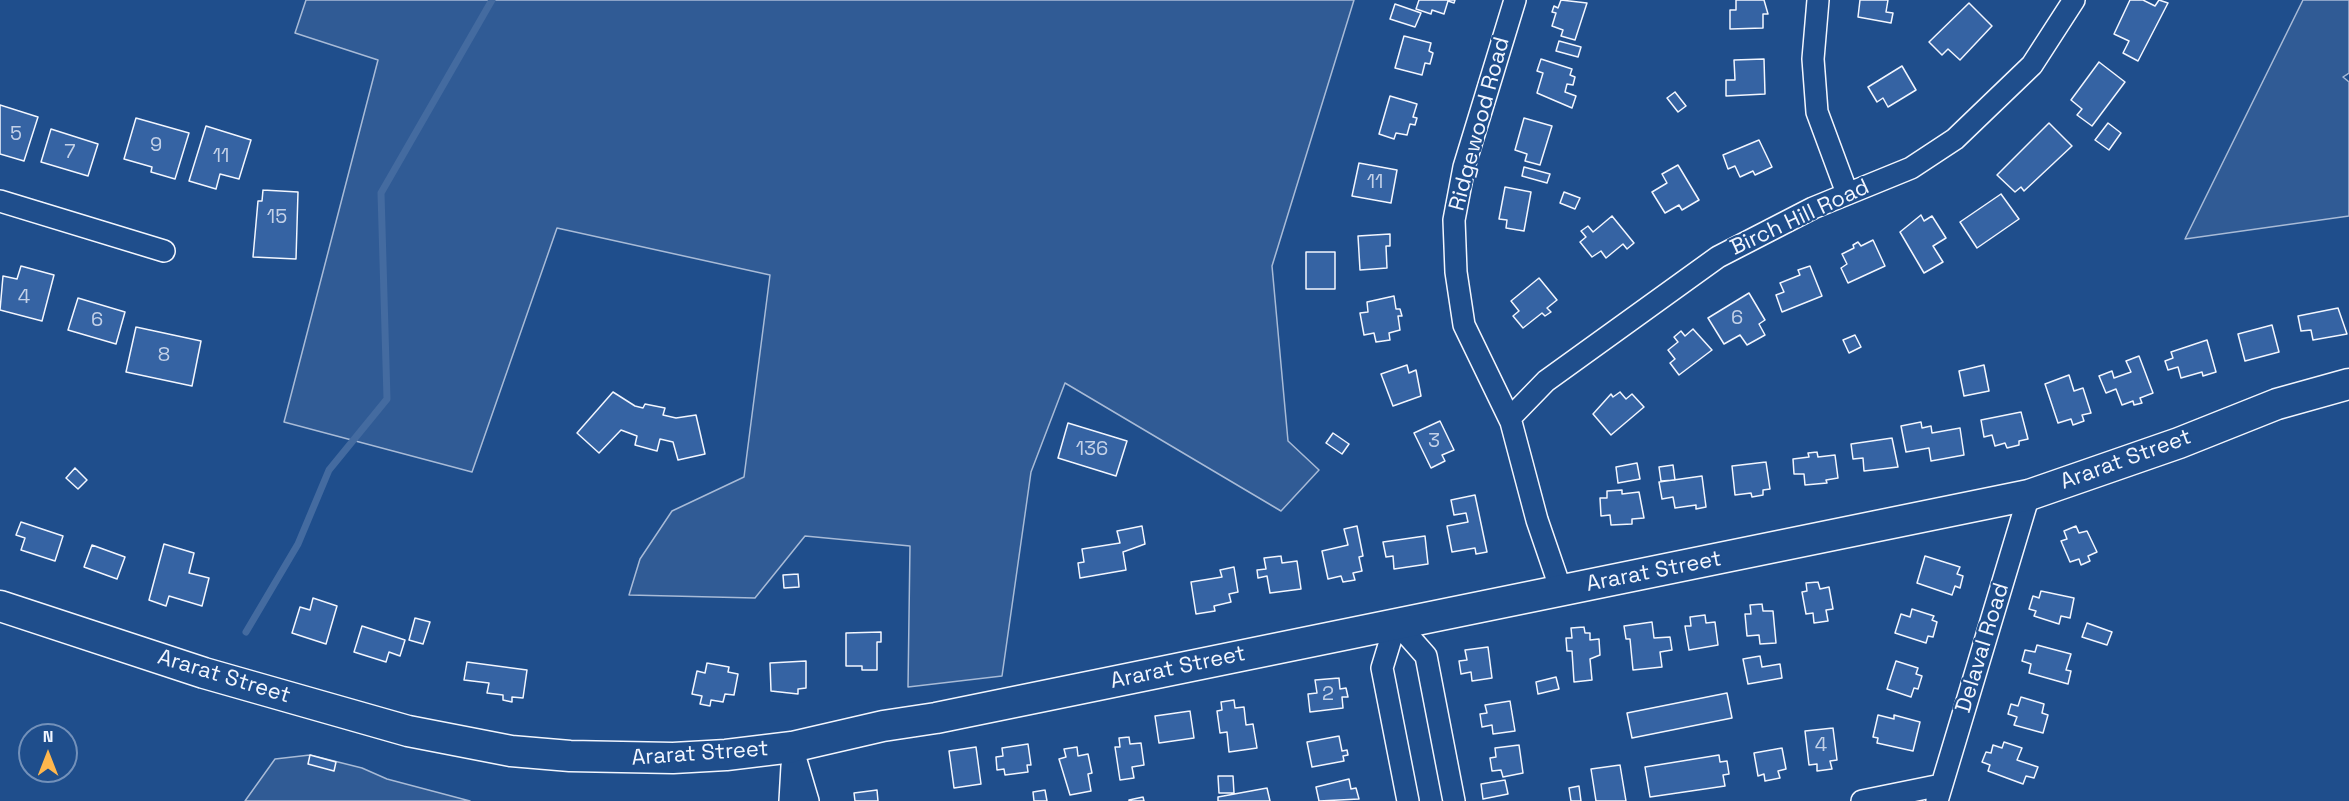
<!DOCTYPE html>
<style>
body{margin:0}
#map{position:relative;width:2349px;height:801px;overflow:hidden;background:#1f4e8c;font-family:"Space Grotesk",sans-serif}
canvas{display:block}
.north{position:absolute;left:18px;top:723px;width:60px;height:60px;box-sizing:border-box;background:#1f4e8c;border:2px solid #7391ba;border-radius:50%;rotate:0deg;font-size:16px;font-weight:700;line-height:24px;text-align:center;color:#f2f6ff}
.north::after{content:'';display:block;margin:auto;width:21px;height:27px;background:#ffb74d;clip-path:polygon(50% 0,100% 100%,50% 72%,0 100%)}
</style>
<div id="map">
<canvas width="2349" height="801"></canvas>
<div class="north">N</div>
</div>
<script>
const g = document.querySelector('canvas').getContext('2d');
g.lineJoin = 'round';
function paint(path, color) { g.fillStyle = color; g.fill(path, 'evenodd'); }
const poly = rows => new Path2D(rows.map(r => 'M' + r).join(''));
function trace(path, color, width, dash) { g.strokeStyle = color; g.lineWidth = width; g.lineCap = dash ? 'butt' : 'round'; g.setLineDash(dash || []); g.stroke(path); }
function write(font, color, halo, rows, align = 'center') {
  g.font = font + ' "Space Grotesk",sans-serif'; g.lineWidth = 4.5; g.setLineDash([]); g.textBaseline = 'middle'; g.strokeStyle = halo; g.fillStyle = color; for (const [text, x, y, turn = 0] of rows) {
    g.save(); g.translate(x, y); g.rotate((+turn || 0) * Math.PI / 180); g.textAlign = isNaN(turn) ? turn : align; if (halo) g.strokeText(text, 0, 0); g.fillText(text, 0, 0); g.restore();
  }
}
const green = poly([
 [306,0,1354,0,1272,266,1288,441,1319,470,1281,511,1065,383,1031,472,1002,676,908,687,910,546,805,536,755,598,629,595,640,559,672,511,744,477,770,275,557,228,472,472,284,422,378,60,295,33,306,0],
 [2303,0,2349,0,2349,73,2343,77,2349,82,2349,216,2185,239,2303,0],
 [310,755,362,768,387,779,470,801,245,801,275,759,310,755]
]);
paint(green, '#305b95');
trace(green, '#a8bbd7', 1.5);
trace(poly([
 [246,632,298,544,329,470,387,399,381,193,492,0]
]), '#446ba0', 7);
const building = poly([
 [1419,0,1455,0,1454,3,1448,1,1444,14,1432,10,1431,14,1416,9,1419,0],
 [1561,0,1587,3,1575,40,1561,36,1563,30,1552,26,1556,13,1552,12,1554,6,1558,8,1561,0],
 [1736,0,1764,0,1768,14,1763,14,1763,28,1730,29,1730,10,1736,10,1736,0],
 [1860,0,1888,0,1886,12,1893,13,1891,23,1858,17,1860,0],
 [2130,0,2143,0,2155,6,2159,0,2168,3,2138,61,2123,53,2129,41,2114,34,2130,0],
 [1969,3,1992,26,1960,60,1948,49,1942,55,1929,42,1969,3],
 [1395,4,1421,13,1415,27,1390,19,1395,4],
 [1404,36,1431,43,1429,51,1433,53,1430,64,1425,63,1422,75,1395,68,1404,36],
 [1559,41,1581,47,1578,57,1556,51,1559,41],
 [1541,59,1572,69,1570,75,1575,77,1573,85,1567,84,1565,92,1576,96,1572,108,1537,93,1543,73,1537,71,1541,59],
 [1764,59,1765,94,1726,96,1726,80,1735,80,1734,60,1764,59],
 [2099,62,2125,82,2092,126,2077,115,2082,109,2071,100,2099,62],
 [1902,66,1916,90,1888,107,1883,98,1877,102,1868,87,1902,66],
 [1675,92,1686,106,1678,112,1667,98,1675,92],
 [1390,96,1417,104,1413,117,1417,118,1415,125,1410,124,1407,135,1396,133,1394,139,1379,134,1390,96],
 [0,105,38,117,24,161,0,154,0,105],
 [136,118,189,133,175,179,151,172,152,167,124,159,136,118],
 [1524,118,1552,126,1540,165,1525,161,1527,154,1515,150,1524,118],
 [2049,123,2072,146,2024,191,2021,187,2015,192,1997,175,2049,123],
 [2108,123,2121,133,2109,150,2095,140,2108,123],
 [206,126,251,140,239,179,220,174,216,189,189,181,206,126],
 [51,129,98,144,88,176,41,162,51,129],
 [1759,140,1772,167,1755,175,1753,171,1740,177,1735,166,1728,169,1723,155,1759,140],
 [1359,163,1397,170,1391,203,1352,196,1359,163],
 [1678,165,1699,200,1682,210,1679,205,1665,213,1652,192,1667,183,1662,174,1678,165],
 [1524,167,1550,174,1547,183,1522,176,1524,167],
 [1505,187,1531,192,1524,231,1506,228,1507,220,1499,219,1505,187],
 [263,190,298,192,296,259,253,257,258,201,262,201,263,190],
 [1564,192,1580,198,1575,209,1560,203,1564,192],
 [2001,194,2019,219,1977,248,1960,222,2001,194],
 [1921,215,1924,221,1932,216,1946,238,1933,246,1943,262,1924,273,1900,232,1921,215],
 [1612,216,1634,243,1627,249,1623,244,1606,258,1601,251,1592,257,1580,242,1586,237,1581,231,1588,226,1593,232,1612,216],
 [1390,234,1390,246,1386,246,1387,268,1360,270,1358,236,1390,234],
 [1873,240,1885,266,1848,283,1841,268,1847,264,1842,254,1854,248,1853,245,1858,242,1861,246,1873,240],
 [1306,252,1335,252,1335,289,1306,289,1306,252],
 [21,266,54,275,42,321,0,310,3,276,17,279,21,266],
 [1810,266,1822,296,1782,312,1776,295,1784,292,1780,283,1800,275,1798,270,1810,266],
 [1539,278,1557,300,1547,308,1551,312,1545,316,1542,313,1523,328,1513,316,1519,311,1511,301,1539,278],
 [1749,293,1765,320,1759,324,1765,335,1747,345,1740,335,1724,344,1708,318,1749,293],
 [1394,296,1396,309,1400,309,1402,316,1398,316,1400,330,1389,333,1390,340,1376,342,1374,333,1364,335,1360,313,1368,312,1367,302,1394,296],
 [78,298,125,312,116,344,68,330,78,298],
 [2338,308,2347,334,2313,340,2311,330,2301,331,2298,316,2338,308],
 [2272,325,2279,352,2245,361,2238,334,2272,325],
 [136,327,201,341,192,386,126,372,136,327],
 [1693,329,1712,350,1679,375,1670,363,1675,359,1668,350,1678,342,1674,337,1681,331,1685,336,1693,329],
 [1855,335,1861,347,1849,353,1843,340,1855,335],
 [2207,340,2216,372,2203,376,2202,372,2181,378,2178,367,2168,370,2165,361,2173,358,2171,352,2207,340],
 [2139,356,2153,393,2140,398,2142,403,2134,405,2133,401,2122,405,2116,389,2106,393,2099,376,2112,371,2114,378,2131,372,2126,361,2139,356],
 [1407,365,1409,373,1416,370,1421,396,1393,406,1381,374,1407,365],
 [1984,365,1989,391,1964,396,1959,371,1984,365],
 [2069,375,2074,391,2083,388,2091,413,2082,415,2084,421,2073,425,2071,419,2058,423,2045,384,2069,375],
 [613,392,635,406,643,408,645,404,665,408,663,415,676,418,696,415,705,454,678,460,673,442,660,439,657,451,635,445,637,436,621,430,599,453,577,433,613,392],
 [1620,392,1626,399,1632,394,1644,407,1611,435,1593,414,1611,394,1613,397,1620,392],
 [2021,412,2028,439,2019,441,2019,445,2007,448,2005,443,1995,446,1992,435,1984,437,1981,420,2021,412],
 [1440,421,1454,450,1442,455,1445,461,1431,468,1414,433,1440,421],
 [1921,422,1922,428,1931,426,1932,433,1960,428,1964,455,1931,461,1929,448,1906,452,1901,426,1921,422],
 [1068,423,1127,441,1116,476,1058,458,1068,423],
 [1333,433,1349,444,1342,454,1326,443,1333,433],
 [1892,438,1898,467,1864,471,1863,458,1853,459,1851,444,1892,438],
 [1817,452,1818,457,1835,455,1838,478,1826,480,1827,483,1805,485,1804,474,1794,474,1793,459,1809,457,1808,453,1817,452],
 [1766,462,1770,489,1763,490,1763,495,1752,497,1751,493,1735,495,1732,466,1766,462],
 [1637,463,1640,479,1618,483,1616,467,1637,463],
 [1673,465,1675,480,1661,481,1659,467,1673,465],
 [75,468,87,480,78,489,66,478,75,468],
 [1702,476,1706,507,1696,509,1696,505,1675,508,1673,497,1662,499,1659,482,1702,476],
 [1622,490,1622,494,1639,492,1644,518,1632,519,1632,524,1611,525,1610,515,1601,516,1600,498,1607,498,1607,491,1622,490],
 [1475,495,1487,552,1476,554,1475,548,1452,552,1447,526,1468,522,1466,513,1454,515,1451,500,1475,495],
 [21,522,63,536,55,561,21,550,25,538,16,535,21,522],
 [1142,526,1145,544,1123,552,1126,570,1080,578,1078,563,1084,562,1082,549,1120,543,1117,531,1142,526],
 [1357,526,1363,556,1359,557,1362,571,1353,573,1355,580,1343,582,1341,576,1328,579,1322,551,1348,545,1344,529,1357,526],
 [2076,526,2079,533,2087,531,2097,552,2088,556,2090,561,2081,565,2079,559,2070,562,2061,541,2067,539,2064,531,2076,526],
 [1425,536,1428,564,1394,569,1393,556,1386,557,1383,542,1425,536],
 [164,544,194,553,189,573,209,578,202,606,169,596,166,606,149,600,164,544],
 [92,545,125,557,117,579,84,567,92,545],
 [1281,556,1282,563,1297,561,1301,589,1270,593,1267,576,1258,578,1257,570,1266,569,1264,558,1281,556],
 [1925,556,1960,567,1957,574,1963,576,1960,588,1955,586,1952,595,1917,583,1925,556],
 [1234,567,1238,592,1229,594,1231,602,1214,606,1215,611,1196,614,1191,582,1222,577,1220,570,1234,567],
 [798,574,799,587,784,588,783,575,798,574],
 [1818,582,1820,589,1829,587,1833,609,1826,610,1828,621,1814,623,1813,613,1806,614,1802,592,1807,591,1806,583,1818,582],
 [2041,591,2074,598,2070,618,2061,616,2059,624,2034,616,2036,611,2029,609,2033,596,2039,598,2041,591],
 [313,598,337,606,326,644,292,633,300,607,310,610,313,598],
 [1762,604,1763,611,1773,611,1776,643,1760,644,1759,635,1747,636,1745,614,1751,614,1750,605,1762,604],
 [1912,609,1934,616,1932,620,1937,622,1933,637,1928,636,1926,643,1895,633,1901,614,1910,617,1912,609],
 [1705,615,1706,623,1715,622,1718,645,1689,650,1685,626,1691,626,1690,617,1705,615],
 [415,618,430,622,423,644,409,640,415,618],
 [1652,622,1654,638,1670,637,1672,650,1660,652,1662,667,1633,670,1630,639,1626,639,1624,626,1652,622],
 [2087,623,2112,632,2107,645,2082,637,2087,623],
 [362,626,405,640,400,656,389,652,386,662,354,652,362,626],
 [1584,627,1585,633,1590,633,1590,640,1599,639,1600,655,1590,659,1592,680,1574,682,1572,651,1567,651,1566,638,1572,638,1571,628,1584,627],
 [881,632,881,642,877,642,877,670,862,670,862,666,846,666,846,633,881,632],
 [2037,645,2071,654,2066,670,2071,671,2068,684,2029,673,2031,664,2022,661,2025,650,2035,652,2037,645],
 [1488,647,1492,678,1472,681,1471,672,1461,674,1459,661,1467,660,1465,650,1488,647],
 [1760,656,1762,667,1780,664,1782,678,1748,684,1743,659,1760,656],
 [806,661,806,688,798,689,798,694,771,691,770,663,806,661],
 [1896,661,1918,668,1916,674,1922,676,1918,689,1914,688,1911,697,1887,689,1896,661],
 [467,662,527,670,523,698,512,697,512,702,503,700,503,695,487,693,489,683,464,680,467,662],
 [707,663,729,667,728,672,738,674,734,695,725,694,723,702,711,700,710,706,700,704,702,696,692,694,697,671,705,673,707,663],
 [1556,677,1559,689,1538,694,1536,682,1556,677],
 [1339,678,1340,689,1346,688,1348,697,1342,697,1343,708,1310,712,1308,694,1317,693,1315,680,1339,678],
 [1727,693,1732,718,1632,738,1627,713,1727,693],
 [2021,697,2044,704,2042,713,2048,715,2043,733,2014,725,2017,717,2008,714,2011,704,2018,706,2021,697],
 [1234,700,1235,708,1244,707,1246,725,1253,724,1257,748,1229,752,1227,732,1220,733,1217,711,1222,710,1221,702,1234,700],
 [1510,701,1515,731,1493,734,1492,725,1482,727,1480,714,1487,713,1485,705,1510,701],
 [1190,711,1194,738,1159,743,1155,716,1190,711],
 [1878,715,1894,719,1894,715,1920,722,1913,751,1877,743,1878,738,1873,737,1878,715],
 [1833,728,1837,760,1830,761,1832,769,1817,771,1817,764,1809,765,1805,731,1833,728],
 [1339,736,1342,751,1347,750,1348,755,1343,756,1344,761,1312,767,1307,742,1339,736],
 [1129,737,1130,744,1141,743,1144,765,1132,767,1134,778,1120,780,1115,747,1120,747,1119,738,1129,737],
 [2004,742,2022,748,2017,760,2038,767,2034,778,2026,776,2023,784,1988,771,1990,765,1982,762,1986,752,1991,753,1993,745,2002,748,2004,742],
 [1028,744,1031,765,1027,765,1028,772,1005,775,1004,769,997,770,996,757,1003,756,1002,748,1028,744],
 [1519,745,1523,773,1503,777,1501,770,1492,771,1490,758,1496,757,1495,748,1519,745],
 [976,747,981,784,954,788,949,751,976,747],
 [1077,747,1078,756,1088,754,1092,773,1088,774,1091,791,1070,795,1059,759,1066,757,1064,749,1077,747],
 [1782,748,1786,769,1778,771,1780,778,1765,781,1764,774,1758,776,1754,753,1782,748],
 [310,755,336,762,334,771,308,764,310,755],
 [1719,755,1720,762,1727,761,1729,774,1723,775,1725,786,1650,797,1645,767,1719,755],
 [1620,765,1626,801,1596,801,1591,769,1620,765],
 [1218,776,1233,776,1234,793,1219,793,1218,776],
 [1349,779,1351,789,1356,788,1359,799,1319,801,1316,787,1349,779],
 [1505,780,1508,794,1483,799,1481,784,1505,780],
 [1579,786,1581,801,1571,801,1569,788,1579,786],
 [1267,788,1270,801,1218,801,1218,797,1267,788],
 [877,790,878,801,855,801,854,793,877,790],
 [1045,790,1047,801,1034,801,1033,792,1045,790],
 [1143,797,1144,801,1129,801,1129,800,1143,797]
]);
paint(building, '#3563a3');
trace(building, '#f2f6ff', 1.5);
const minor = poly([
 [1515,0,1464,167,1454,220,1456,272,1464,325,1511,422,1537,520,1561,590],
 [1818,0,1813,59,1817,112,1847,193],
 [0,201,164,251],
 [1511,422,1510,418,1546,381,1718,257,1813,208,1911,168,1955,139,2032,65,2074,0],
 [1396,622,1426,656,1454,801],
 [1396,622,1382,668,1408,801],
 [792,747,808,801],
 [790,801,792,766],
 [1862,801,1941,785],
 [1937,801,2029,495]
]);
const secondary = poly([
 [0,606,204,673,408,731,511,751,570,756,673,758,726,755,792,747,883,726,936,718,2029,495,2179,443,2277,404,2349,384]
]);
trace(minor, '#f2f6ff', 24);
trace(secondary, '#f2f6ff', 33);
trace(minor, '#1f4e8c', 21);
trace(secondary, '#1f4e8c', 30);
write('20px', '#c3d1e8', null, [
 ["5",16,135],
 ["9",156,146],
 ["7",70,153],
 ["11",221,157],
 ["11",1375,183],
 ["15",277,218],
 ["4",24,298],
 ["6",1737,319],
 ["6",97,321],
 ["8",164,356],
 ["3",1434,442],
 ["136",1092,450],
 ["2",1328,695],
 ["4",1821,746]
]);
write('22px', '#f2f6ff', '#1f4e8c', [
 ["Ridgewood Road",1480,124,-75],
 ["Birch Hill Road",1800,218,-25],
 ["Ararat Street",2126,460,-20],
 ["Ararat Street",1654,572,-11],
 ["Delaval Road",1983,648,-73],
 ["Ararat Street",1178,668,-12],
 ["Ararat Street",224,677,17],
 ["Ararat Street",700,754,-4]
]);
</script>
